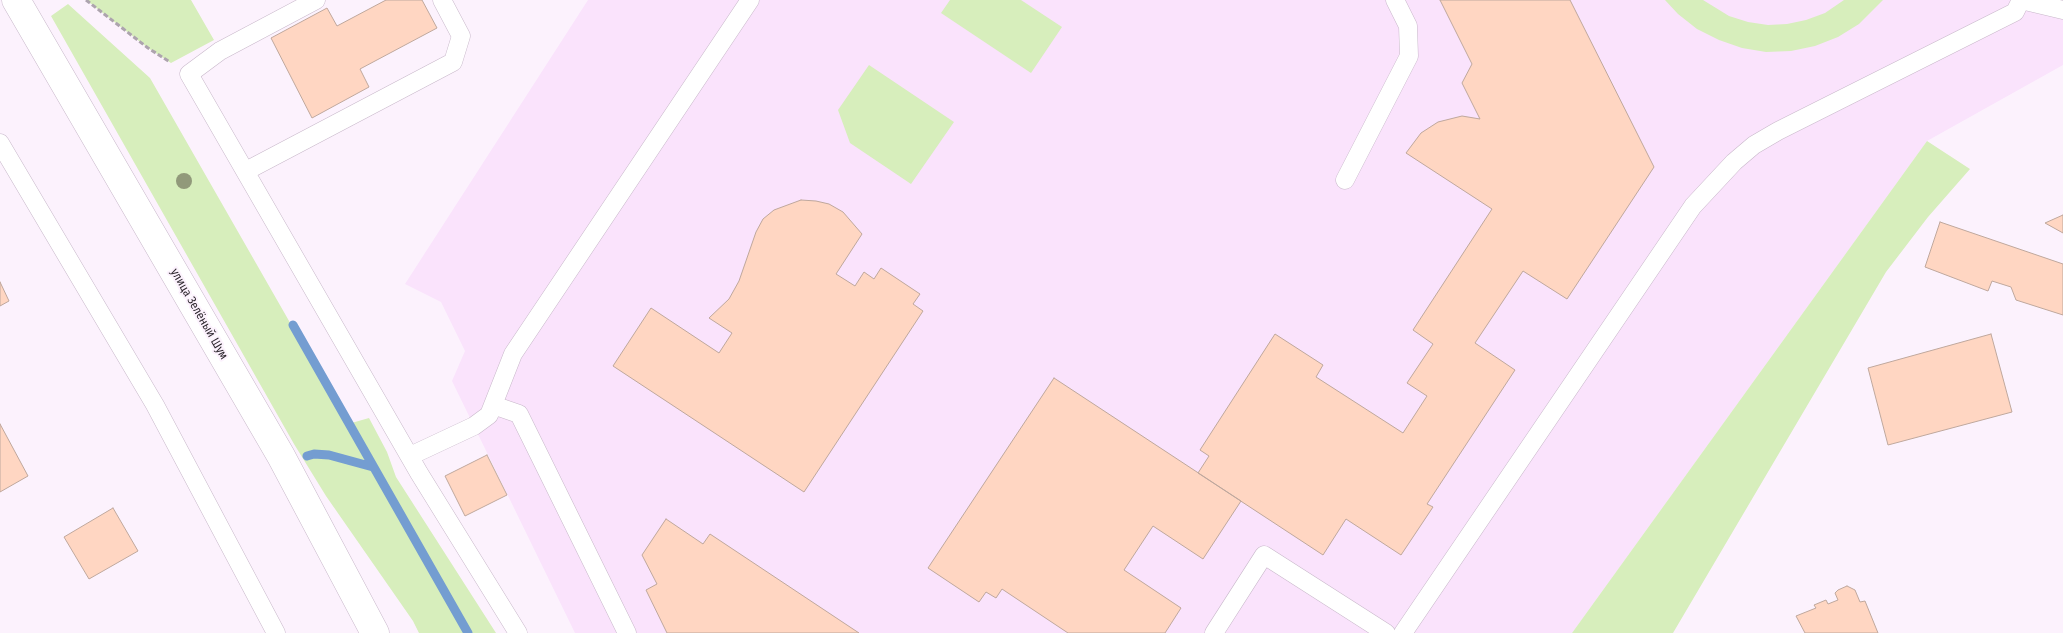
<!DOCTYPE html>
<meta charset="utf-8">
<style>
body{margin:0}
canvas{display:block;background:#fcf2fd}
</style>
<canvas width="2063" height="633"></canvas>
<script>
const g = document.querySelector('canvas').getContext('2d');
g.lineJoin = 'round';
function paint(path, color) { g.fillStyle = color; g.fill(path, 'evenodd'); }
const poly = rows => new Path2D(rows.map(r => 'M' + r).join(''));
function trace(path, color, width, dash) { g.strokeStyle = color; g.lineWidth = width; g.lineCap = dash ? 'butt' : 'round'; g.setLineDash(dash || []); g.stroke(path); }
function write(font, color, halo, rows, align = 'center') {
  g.font = font + ' "Fira Sans Condensed",sans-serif'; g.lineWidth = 4; g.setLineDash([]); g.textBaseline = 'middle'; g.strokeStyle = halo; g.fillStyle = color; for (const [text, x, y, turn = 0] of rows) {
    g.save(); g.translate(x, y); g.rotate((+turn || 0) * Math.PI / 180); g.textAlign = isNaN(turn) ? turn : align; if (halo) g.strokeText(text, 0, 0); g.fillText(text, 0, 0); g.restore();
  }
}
paint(poly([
 [588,0,2063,0,2063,65,1927,141,1572,633,575,633,452,381,465,351,441,302,405,284]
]), '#fae3fc');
paint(poly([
 [86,0,191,0,214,40,171,63,148,48],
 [950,0,1021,0,1062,27,1031,73,941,13],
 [1665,0,1703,0,1729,16,1748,22,1768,25,1787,24,1806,20,1825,13,1844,0,1883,0,1859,24,1838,37,1815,46,1791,51,1766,52,1742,48,1719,40,1697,29,1678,14],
 [68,4,150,78,348,424,369,418,387,452,396,477,496,633,419,633,413,621,326,496,294,444,51,16],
 [869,65,954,122,911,184,850,143,838,110],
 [1927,141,1970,169,1928,217,1886,272,1673,633,1572,633]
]), '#d7eebc');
trace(poly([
 [293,325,468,633],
 [307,456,314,454,329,455,373,467]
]), '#749dd1', 9);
const building = poly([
 [386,0,422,0,437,28,360,69,369,87,312,118,271,38,327,8,337,26,386,0],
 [1440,0,1570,0,1654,167,1567,299,1523,271,1475,343,1515,370,1427,504,1433,507,1401,555,1346,519,1323,555,1198,473,1209,456,1200,450,1275,334,1323,365,1316,377,1403,433,1427,396,1407,383,1433,344,1413,330,1492,209,1406,153,1421,133,1438,122,1462,116,1480,119,1462,83,1472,64,1440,0],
 [801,200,816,201,829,204,843,212,862,234,836,274,855,286,864,272,874,279,881,268,920,294,913,304,923,311,804,492,613,366,651,308,719,353,732,333,709,318,729,299,739,281,756,232,763,219,774,210,801,200],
 [2063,215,2063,233,2045,223,2063,215],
 [1940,222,2063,264,2063,315,2016,300,2011,287,1992,281,1988,291,1925,267,1940,222],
 [0,282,9,301,0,306,0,282],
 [1991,334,2012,412,1888,445,1868,368,1991,334],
 [1054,378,1241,501,1203,559,1153,526,1124,570,1181,608,1165,633,1068,633,1002,589,996,598,986,592,979,602,928,568,1054,378],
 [0,424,28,476,0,492,0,424],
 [487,455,507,495,465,516,445,476,487,455],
 [113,508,138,551,89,579,64,537,113,508],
 [666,519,703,544,710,534,859,633,667,633,646,590,657,584,642,555,666,519],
 [1847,586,1855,590,1860,602,1865,601,1878,633,1805,633,1796,616,1816,608,1814,605,1826,600,1828,604,1838,600,1835,593,1838,590,1847,586]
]);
paint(building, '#ffd6c2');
trace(building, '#bfa89d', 1);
const lane = poly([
 [316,0,220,51,189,74,419,473,518,633],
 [2021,0,2063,10],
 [0,143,155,405,276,633],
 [246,171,453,62,461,36,442,0],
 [1345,180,1409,56,1408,26,1395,0],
 [493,405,519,414,627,633],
 [410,456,474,426,489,415,513,354,750,0],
 [1214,633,1264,555,1386,633],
 [1403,633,1693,206,1734,162,1754,145,1778,131,2015,12,2021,0]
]);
const secondary = poly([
 [16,0,281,456,375,633]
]);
trace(lane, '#c8b8ca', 19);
trace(secondary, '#c8b8ca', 29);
trace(poly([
 [86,0,148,48,170,62]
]), '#ada4ae', 3, [5, 2.5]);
trace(lane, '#fff', 18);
trace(secondary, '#fff', 28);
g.fillStyle = '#91997a';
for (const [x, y] of [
 [184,181]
]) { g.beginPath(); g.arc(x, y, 8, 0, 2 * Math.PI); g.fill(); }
write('12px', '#2d272e', '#fcf2fd', [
 ["улица Зелёный Шум",199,314,60]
]);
</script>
